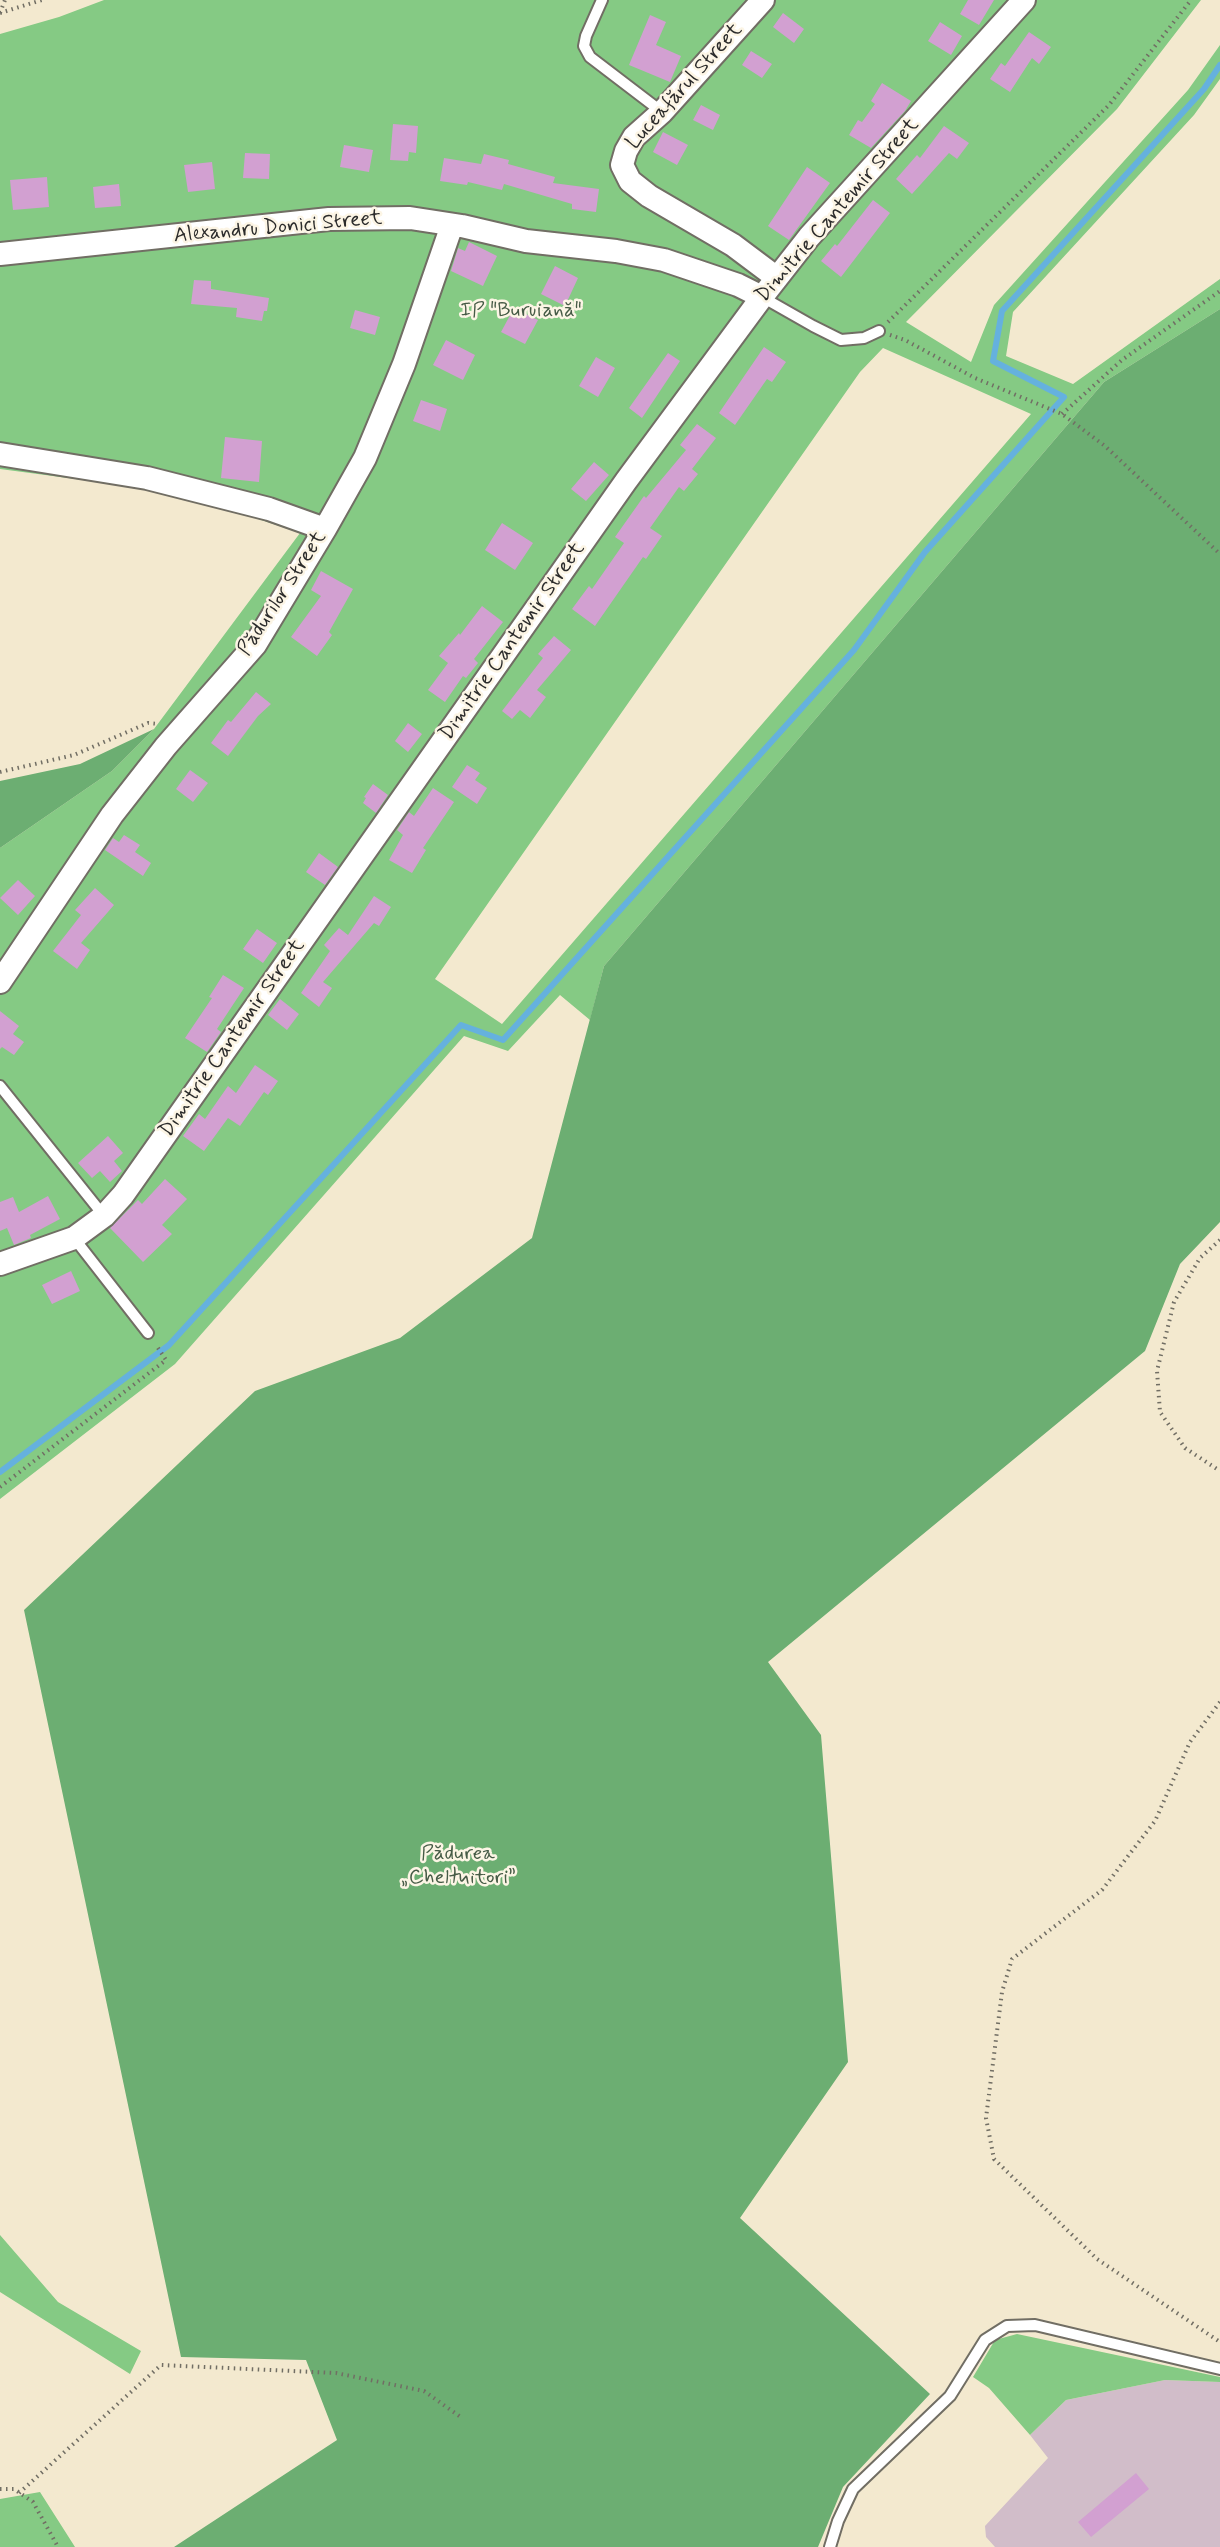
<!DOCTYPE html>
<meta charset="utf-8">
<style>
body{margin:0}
canvas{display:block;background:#f3e9cf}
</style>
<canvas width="1220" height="2547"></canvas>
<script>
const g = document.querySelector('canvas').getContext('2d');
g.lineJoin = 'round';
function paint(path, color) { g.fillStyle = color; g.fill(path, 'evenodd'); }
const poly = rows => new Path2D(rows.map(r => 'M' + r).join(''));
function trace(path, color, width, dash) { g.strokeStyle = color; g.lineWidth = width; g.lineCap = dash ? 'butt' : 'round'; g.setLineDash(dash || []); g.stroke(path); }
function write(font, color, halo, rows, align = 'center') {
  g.font = font + ' Mynerve,sans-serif'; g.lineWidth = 5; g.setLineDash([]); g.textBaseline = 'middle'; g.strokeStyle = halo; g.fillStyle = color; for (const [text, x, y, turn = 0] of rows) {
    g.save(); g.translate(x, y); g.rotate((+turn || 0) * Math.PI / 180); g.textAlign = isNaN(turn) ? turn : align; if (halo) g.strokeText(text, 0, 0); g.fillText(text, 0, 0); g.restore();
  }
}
paint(poly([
 [1165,2380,1220,2382,1220,2547,995,2547,986,2537,985,2526,1048,2458,1030,2435,1066,2400]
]), '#d1bdc9');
paint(poly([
 [104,0,1201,0,1117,109,906,322,971,362,994,305,1188,90,1220,45,1220,79,1194,115,1013,312,1006,356,1073,384,1220,279,1220,309,1104,382,604,966,590,1020,560,995,508,1051,464,1036,175,1364,0,1499,0,848,112,771,154,729,300,533,181,493,0,469,0,34,59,17],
 [883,348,1031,414,502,1024,435,979,860,372],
 [0,2235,58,2302,141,2351,130,2374,0,2292],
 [1017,2334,1220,2377,1220,2382,1165,2380,1066,2400,1030,2435,989,2388,973,2377,995,2340],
 [40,2492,75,2547,0,2547,0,2499]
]), '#85ca84');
paint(poly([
 [1220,309,1220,1222,1180,1264,1145,1351,768,1662,821,1735,848,2062,740,2218,930,2394,843,2487,818,2547,174,2547,337,2440,306,2360,181,2357,24,1610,255,1391,400,1338,532,1238,604,966,1104,382],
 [154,729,112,771,0,848,0,781,80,764]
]), '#6cae72');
trace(poly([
 [0,1472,169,1345,461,1025,503,1040,854,650,925,552,1064,397,993,361,1002,311,1204,89,1220,65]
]), '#65b1de', 6);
paint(poly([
 [968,0,994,0,979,25,960,14],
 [783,13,804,29,794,43,773,27],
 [650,15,666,22,656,45,681,56,670,82,629,65],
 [940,22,962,36,951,55,928,41],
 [1029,32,1051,47,1039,64,1032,58,1010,92,990,79,1001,63,1005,66],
 [751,51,772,64,762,78,742,65],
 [882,83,911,101,905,111,871,148,849,135,858,120,862,122,875,104,871,101],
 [701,105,720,115,713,130,693,120],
 [393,124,418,126,416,153,409,152,408,161,390,160],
 [944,126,969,143,957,159,949,153,912,194,896,179,917,155,920,158],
 [663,132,688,145,677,165,653,152],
 [344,145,373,150,369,172,340,167],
 [245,153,270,154,269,179,243,178],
 [484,154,509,160,508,164,555,177,553,183,599,189,596,212,572,209,572,204,504,184,502,190,468,182,467,185,440,181,444,158,481,164],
 [212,162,215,189,188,192,184,165],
 [807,167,830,183,789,240,768,226],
 [47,177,49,207,13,210,10,180],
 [119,184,121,206,95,208,93,187],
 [873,200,890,213,841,277,821,261,835,244,837,246],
 [469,242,497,256,483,286,451,271,458,248,465,251],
 [555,266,578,278,565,306,541,294],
 [194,280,211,281,211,289,269,298,267,311,264,311,262,321,236,317,237,308,191,304],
 [514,308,538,320,525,344,501,332],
 [355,310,380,317,375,335,350,328],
 [446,340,475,355,463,380,433,365],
 [764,347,786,362,772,382,767,379,735,425,719,413],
 [668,353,680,361,642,418,629,408],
 [596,357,615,368,598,397,579,386],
 [421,400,447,409,440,431,413,421],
 [697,424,716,438,692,469,698,474,684,491,679,487,650,528,662,536,646,559,643,557,595,626,572,609,589,586,592,589,624,543,615,537,644,496,646,498,686,450,680,445],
 [225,437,262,441,259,482,221,478],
 [594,462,609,475,586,501,571,489],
 [502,523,533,543,515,570,485,550],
 [321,571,353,589,329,632,332,635,317,656,291,637,321,596,311,590],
 [482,606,503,622,474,659,478,663,466,678,463,676,445,702,428,690,448,663,439,656,459,633,460,635],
 [554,636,571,650,537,690,546,697,530,718,520,710,512,719,502,711,543,658,538,654],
 [256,692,271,704,258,716,228,756,211,743,228,720,231,722],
 [408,723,422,734,408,752,395,741],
 [467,765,480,773,475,780,487,788,477,804,452,787],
 [190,770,208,783,193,802,176,789],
 [373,784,388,795,376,813,363,803,366,798,364,797],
 [433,788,454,802,423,848,426,850,412,873,389,860,403,835,397,830,409,812,414,816],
 [124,835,140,845,135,852,151,863,143,876,105,850,113,838,119,842],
 [319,853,338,867,325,885,306,872],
 [18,880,35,896,18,915,0,898],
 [95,888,114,905,81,943,90,950,77,969,53,951,81,915,75,910],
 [374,896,391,907,379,926,374,923,323,982,332,988,319,1007,301,993,330,951,324,945,339,928,348,935],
 [257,929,277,943,263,963,243,949],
 [223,975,244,988,217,1029,221,1032,207,1052,185,1038,212,998,209,997],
 [280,999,299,1014,287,1030,268,1015],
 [0,1011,19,1026,13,1034,24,1042,14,1055,2,1047,0,1049],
 [255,1065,278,1081,268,1095,264,1092,240,1126,228,1118,204,1151,183,1136,199,1114,205,1119,228,1086,236,1093],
 [108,1136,123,1153,114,1161,122,1171,110,1182,100,1171,92,1178,78,1163],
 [165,1179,187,1199,162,1225,172,1234,143,1262,110,1228,138,1200,142,1204],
 [48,1196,60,1219,30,1235,31,1238,14,1245,7,1228,0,1231,0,1202,13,1197,19,1212],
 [71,1271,80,1291,52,1304,42,1285],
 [1136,2473,1149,2489,1091,2537,1078,2522]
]), '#d2a0d1');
const service = poly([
 [602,0,586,36,584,46,590,57,662,112],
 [762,297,813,326,841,340,864,338,879,331],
 [0,1086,104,1216],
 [74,1238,148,1333],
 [830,2547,838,2521,853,2489,950,2396,985,2340,1007,2326,1035,2325,1220,2369]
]);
const minor = poly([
 [763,0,662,112,634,137,626,151,622,165,630,181,649,196,733,245,777,278],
 [0,254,329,219,410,218,462,226,526,241,616,251,664,260,738,285,762,297],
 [0,454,147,478,269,509,325,529],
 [0,982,112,815,166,746,255,645,325,529,365,458,404,364,452,225],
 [0,1264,74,1238,104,1216,123,1195,626,481,762,297,809,237,1024,0]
]);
trace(service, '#716e64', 14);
trace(minor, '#716e64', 26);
trace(poly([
 [0,13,42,0],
 [0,13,5,0],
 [888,322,1109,105,1191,0],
 [890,335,905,340,975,378,1062,414,1105,446,1220,554],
 [1062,414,1122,360,1220,291],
 [0,772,74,755,148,723,159,724],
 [1220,1240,1200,1258,1174,1302,1157,1371,1160,1412,1185,1448,1220,1471],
 [0,1487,166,1360,156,1345],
 [1220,1702,1190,1742,1155,1821,1102,1890,1012,1959,1002,1992,986,2118,994,2159,1097,2259,1220,2342],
 [0,2489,14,2489,33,2502,58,2547],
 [19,2493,161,2365,336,2373,424,2391,462,2418]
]), '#716e64', 4, [1.5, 4.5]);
trace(service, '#fff', 10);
trace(minor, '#fff', 22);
write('21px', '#2b2b2b', '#fcf5e5', [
 ["Luceafărul Street",685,87,-48],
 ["Dimitrie Cantemir Street",838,211,-49],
 ["Alexandru Donici Street",278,228,-5],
 ["Pădurilor Street",283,594,-57],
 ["Dimitrie Cantemir Street",513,642,-55],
 ["Dimitrie Cantemir Street",233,1039,-55]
]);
write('21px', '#465b46', '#fcf5e5', [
 ["IP \"Buruiană\"",521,312],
 ["Pădurea",458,1855],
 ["„Cheltuitori”",458,1879]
]);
</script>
